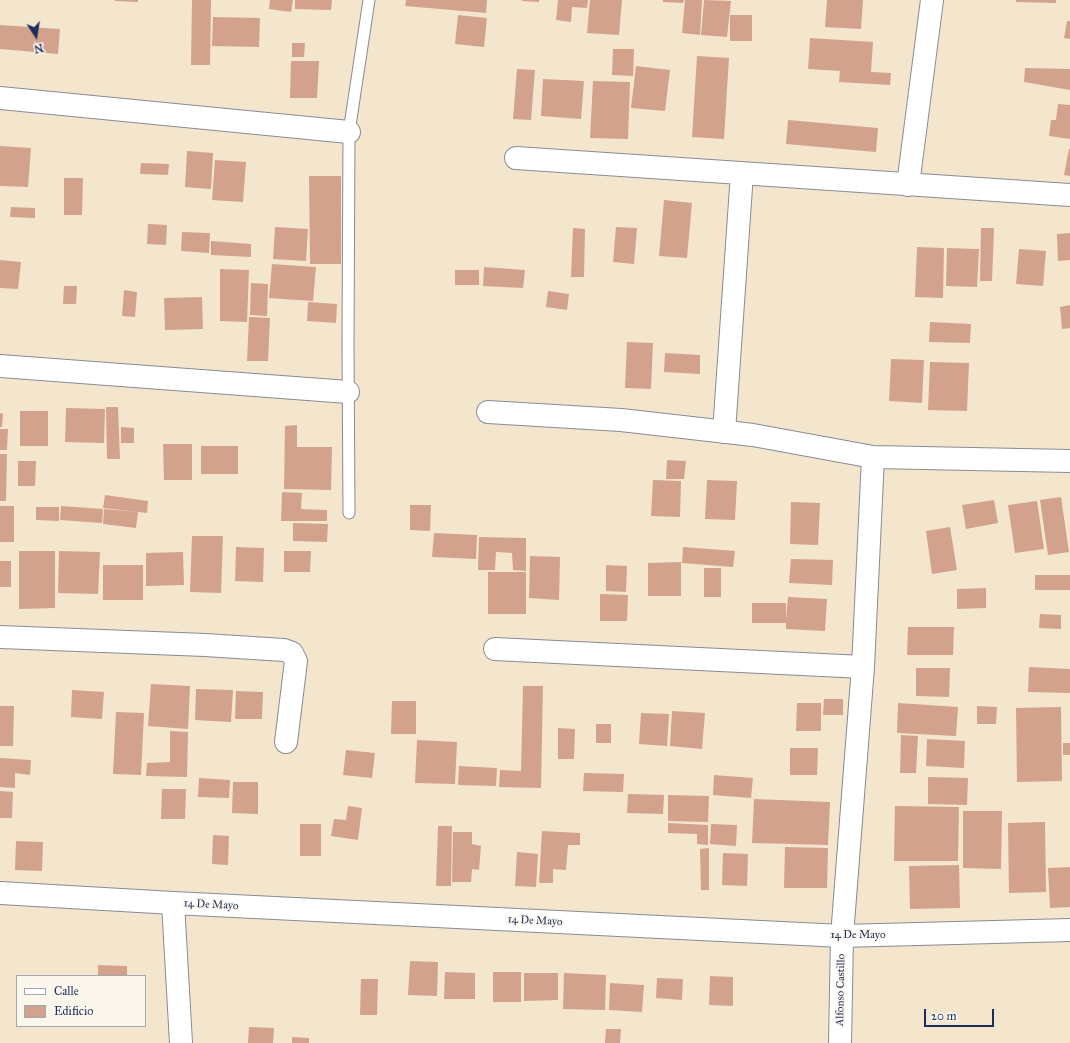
<!DOCTYPE html>
<style>
body{margin:0}
#map{position:relative;width:1070px;height:1043px;overflow:hidden;background:#f4e6cd;font-family:"IM FELL Great Primer",serif}
canvas{display:block}
.legend{position:absolute;left:16px;top:975px;width:130px;height:52px;box-sizing:border-box;background:#fbf7ec;border:1px solid #a1a7b3;margin:0;padding:5px 7px;list-style:none;font-size:12px;color:#1b2f5e}
.legend li{display:flex;align-items:center;gap:8px;height:20px}
.legend b{width:20px;border:1px solid #a1a7b3}
.north{position:absolute;left:16px;top:16px;width:40px;height:40px;-webkit-text-stroke:3px #fbf7ec;paint-order:stroke;rotate:168deg;font-size:11px;font-weight:700;line-height:16px;text-align:center;color:#1b2f5e}
.north::after{content:'';display:block;margin:auto;width:14px;height:18px;background:#1b2f5e;clip-path:polygon(50% 0,100% 100%,50% 72%,0 100%)}
.scale{position:absolute;left:924px;top:1009px;width:70px;height:18px;box-sizing:border-box;border:2px solid #1b2f5e;border-top:0;padding-left:5px;font-size:12px;line-height:14px;white-space:nowrap;color:#1b2f5e;-webkit-text-stroke:3px #fbf7ec;paint-order:stroke}
</style>
<div id="map">
<canvas width="1070" height="1043"></canvas>
<ul class="legend">
<li><b style="height:5px;background:#fff"></b>Calle</li>
<li><b style="height:11px;background:#d3a28c"></b>Edificio</li>
</ul>
<div class="north">N</div>
<div class="scale">20 m</div>
</div>
<script>
const g = document.querySelector('canvas').getContext('2d');
g.lineJoin = 'round';
function paint(path, color) { g.fillStyle = color; g.fill(path, 'evenodd'); }
const poly = rows => new Path2D(rows.map(r => 'M' + r).join(''));
function trace(path, color, width, dash) { g.strokeStyle = color; g.lineWidth = width; g.lineCap = dash ? 'butt' : 'round'; g.setLineDash(dash || []); g.stroke(path); }
function write(font, color, halo, rows, align = 'center') {
  g.font = font + ' "IM FELL Great Primer",serif'; g.lineWidth = 3.5; g.setLineDash([]); g.textBaseline = 'middle'; g.strokeStyle = halo; g.fillStyle = color; for (const [text, x, y, turn = 0] of rows) {
    g.save(); g.translate(x, y); g.rotate((+turn || 0) * Math.PI / 180); g.textAlign = isNaN(turn) ? turn : align; if (halo) g.strokeText(text, 0, 0); g.fillText(text, 0, 0); g.restore();
  }
}
paint(poly([
 [115,0,138,0,138,2,115,1],
 [192,0,211,0,210,65,191,65],
 [270,0,293,0,291,12,269,9],
 [295,0,332,0,331,10,295,9],
 [406,0,487,0,486,13,405,6],
 [522,0,539,0,539,2,522,1],
 [558,0,588,0,587,8,572,7,571,22,556,20],
 [590,0,622,0,619,35,587,33],
 [663,0,684,0,683,3,663,2],
 [685,0,702,0,700,35,682,33],
 [704,0,731,1,727,37,701,35],
 [827,0,863,0,861,29,825,27],
 [1016,0,1056,0,1056,3,1016,2],
 [458,15,487,18,484,47,455,44],
 [730,15,752,15,752,41,730,41],
 [213,17,260,18,259,47,212,46],
 [1067,21,1070,21,1070,39,1064,38],
 [0,25,60,29,58,54,0,49],
 [810,38,873,42,871,72,891,73,890,85,839,82,840,71,808,69],
 [292,43,305,43,304,57,292,57],
 [613,49,634,49,633,76,612,75],
 [697,56,729,58,724,139,692,137],
 [291,61,319,61,317,98,290,98],
 [636,66,670,70,665,111,631,108],
 [1025,68,1070,69,1070,90,1024,82],
 [517,69,535,70,531,120,513,119],
 [543,79,584,81,581,119,541,116],
 [593,81,630,82,628,139,590,138],
 [1058,104,1070,105,1070,139,1049,136,1051,120,1056,120],
 [788,120,878,128,876,152,786,144],
 [0,146,31,148,28,187,0,186],
 [1069,149,1070,149,1070,176,1064,175],
 [187,151,213,153,211,189,185,187],
 [215,160,246,162,243,202,212,200],
 [141,163,169,164,168,175,140,174],
 [309,176,341,176,341,264,310,264],
 [64,178,83,178,82,215,64,215],
 [664,200,692,203,687,258,659,256],
 [11,207,35,208,35,218,10,217],
 [148,224,167,225,166,245,147,244],
 [275,227,308,229,306,261,273,259],
 [616,227,637,228,634,264,613,262],
 [573,228,585,229,584,277,571,277],
 [981,228,994,228,992,281,980,281],
 [182,232,210,233,209,253,181,251],
 [1070,233,1070,260,1058,261,1057,234],
 [211,241,251,244,251,257,211,255],
 [917,247,944,248,943,298,915,297],
 [947,248,979,249,977,287,946,286],
 [1019,249,1046,251,1043,286,1016,284],
 [0,260,21,262,18,289,0,288],
 [272,264,316,267,313,301,269,298],
 [484,267,525,270,523,288,483,286],
 [220,269,249,270,247,322,220,321],
 [455,270,479,270,479,285,455,285],
 [251,283,268,284,267,316,250,315],
 [64,286,77,286,76,304,63,304],
 [124,290,137,292,135,317,122,316],
 [548,291,569,294,567,310,546,307],
 [202,297,203,329,165,330,164,298],
 [308,302,337,304,336,323,307,321],
 [1070,305,1070,328,1062,329,1060,307],
 [249,317,270,318,268,361,247,361],
 [930,322,971,324,970,343,929,342],
 [627,342,653,343,651,389,625,388],
 [665,353,700,355,700,374,664,372],
 [891,359,924,360,922,403,889,401],
 [930,362,969,363,967,411,928,410],
 [106,407,118,407,120,459,107,459],
 [66,408,105,409,104,443,65,442],
 [20,411,48,411,48,446,20,446],
 [0,413,3,414,2,427,0,427],
 [297,425,297,447,332,447,331,490,284,489,285,426],
 [121,427,134,428,134,443,121,443],
 [0,429,8,429,7,450,0,450],
 [163,444,192,444,192,480,164,480],
 [201,446,238,446,238,474,201,474],
 [0,454,7,454,6,501,0,501],
 [667,460,686,461,684,479,666,479],
 [18,461,36,461,35,486,18,486],
 [653,480,681,481,680,517,651,516],
 [707,480,737,481,735,520,705,519],
 [282,492,302,493,301,509,327,510,327,521,281,521],
 [105,495,148,501,147,513,103,508],
 [1061,497,1069,552,1048,555,1040,500],
 [994,500,998,523,966,529,962,505],
 [1037,501,1044,549,1015,553,1008,505],
 [791,502,820,503,818,545,790,544],
 [410,505,431,505,430,531,410,530],
 [0,506,14,506,14,542,0,542],
 [61,506,103,509,102,523,60,520],
 [36,507,59,507,59,521,36,520],
 [104,509,138,512,136,528,103,524],
 [293,523,328,524,327,542,293,541],
 [950,527,957,570,932,574,926,531],
 [434,533,477,535,476,559,432,557],
 [192,536,223,536,221,593,190,592],
 [479,537,526,538,526,571,513,570,512,553,496,552,495,570,478,570],
 [236,547,264,548,263,582,235,581],
 [683,547,735,551,733,567,682,563],
 [19,551,55,551,55,608,19,609],
 [59,551,100,552,98,594,58,593],
 [284,551,311,551,310,572,284,572],
 [183,552,184,585,146,586,146,553],
 [530,556,560,557,559,600,529,598],
 [791,559,833,560,832,585,789,583],
 [0,561,11,561,11,587,0,587],
 [681,562,681,596,648,596,648,563],
 [103,565,143,565,143,600,103,600],
 [606,565,627,566,626,592,606,591],
 [704,568,721,568,721,597,704,597],
 [488,572,526,572,526,614,488,614],
 [1035,575,1070,575,1070,590,1035,590],
 [986,588,986,608,957,609,957,589],
 [600,594,628,595,627,621,600,621],
 [788,597,827,599,825,631,786,629,786,623,752,623,752,603,786,603,786,620],
 [1040,614,1061,615,1061,629,1039,628],
 [908,627,954,627,953,655,907,655],
 [1029,667,1070,669,1070,693,1028,692],
 [916,668,950,668,949,697,916,696],
 [151,684,190,686,188,729,148,726],
 [523,686,543,686,541,788,499,787,500,770,521,771],
 [196,689,233,690,231,722,195,720],
 [72,690,104,692,102,719,71,717],
 [236,691,263,692,262,719,235,719],
 [824,699,843,699,843,715,823,715],
 [392,701,416,701,416,734,391,734],
 [797,703,821,703,821,731,796,731],
 [898,703,958,707,956,736,897,733],
 [0,706,14,706,13,746,0,746],
 [977,706,997,707,996,724,977,724],
 [1061,707,1062,781,1017,782,1016,708],
 [672,711,705,713,702,749,670,746],
 [116,712,144,713,141,775,113,774],
 [641,713,669,714,667,746,639,744],
 [596,724,611,724,611,743,596,743],
 [558,728,575,729,574,759,558,759],
 [170,731,188,732,187,777,146,776,147,763,170,762],
 [901,735,918,736,916,773,900,773],
 [927,739,965,741,964,768,926,766],
 [417,740,457,742,455,784,415,783],
 [1063,743,1070,743,1070,755,1063,755],
 [790,748,818,748,817,775,790,775],
 [346,750,375,753,372,778,343,775],
 [0,758,31,760,30,775,15,773,15,788,0,787],
 [459,766,497,768,496,786,458,785],
 [584,773,624,774,623,792,583,791],
 [714,775,753,778,751,798,713,795],
 [928,777,968,778,967,805,928,804],
 [199,778,230,780,229,798,198,797],
 [233,782,258,782,258,814,232,813],
 [162,789,186,789,185,819,161,819],
 [0,791,13,792,12,818,0,818],
 [628,794,664,795,663,814,627,813],
 [668,795,709,796,708,822,668,821],
 [754,799,830,802,828,845,752,843],
 [348,806,362,808,358,840,331,836,334,819,346,820],
 [895,806,959,807,958,861,894,861],
 [963,811,1002,811,1001,869,963,868],
 [1045,822,1046,892,1009,893,1008,823],
 [668,823,708,825,708,845,697,844,697,834,668,833],
 [300,824,321,824,321,856,300,856],
 [711,824,737,825,736,846,710,844],
 [438,826,452,826,451,886,436,886],
 [542,831,580,833,580,845,568,845,566,870,553,869,553,883,539,883],
 [453,832,472,832,472,844,481,846,479,870,472,869,471,882,452,882],
 [213,835,229,836,228,865,212,864],
 [16,841,43,842,42,871,15,870],
 [785,847,828,848,827,888,784,888],
 [709,848,709,890,701,890,700,849],
 [517,852,538,854,536,887,515,886],
 [723,853,748,854,747,886,722,885],
 [959,865,960,908,910,909,909,866],
 [1070,867,1070,907,1050,908,1048,868],
 [410,961,438,962,437,996,408,995],
 [98,965,127,966,127,976,98,976],
 [445,972,475,973,475,999,444,999],
 [493,972,521,972,521,1002,493,1002],
 [524,973,558,973,558,1000,524,1001],
 [564,973,606,975,605,1010,563,1009],
 [710,976,733,977,733,1006,709,1005],
 [657,978,683,979,682,1000,656,998],
 [361,979,378,979,377,1015,360,1015],
 [610,983,644,985,642,1012,609,1010],
 [249,1027,274,1028,273,1043,248,1043],
 [606,1029,621,1029,620,1043,605,1043],
 [292,1037,309,1038,309,1043,292,1043]
]), '#d3a28c');
const lane = poly([
 [349,513,348,344,349,132,369,0]
]);
const street = poly([
 [0,98,349,132],
 [516,158,1070,195],
 [908,185,932,0],
 [0,366,348,392],
 [488,412,621,420,753,435,873,457,1070,461],
 [724,432,742,173],
 [0,637,205,645,284,650,292,653,296,661,286,742],
 [495,649,863,667],
 [0,893,173,903,842,936,1070,930],
 [173,903,181,1043],
 [840,1043,842,936,863,667,873,457]
]);
trace(lane, '#888a96', 13);
trace(street, '#888a96', 24);
trace(lane, '#fff', 11);
trace(street, '#fff', 22);
write('11px', '#1b2f5e', '#fbf7ec', [
 ["14 De Mayo",211,905,3],
 ["14 De Mayo",535,921,3],
 ["14 De Mayo",858,935],
 ["Alfonso Castillo",841,990,-89]
]);
</script>
